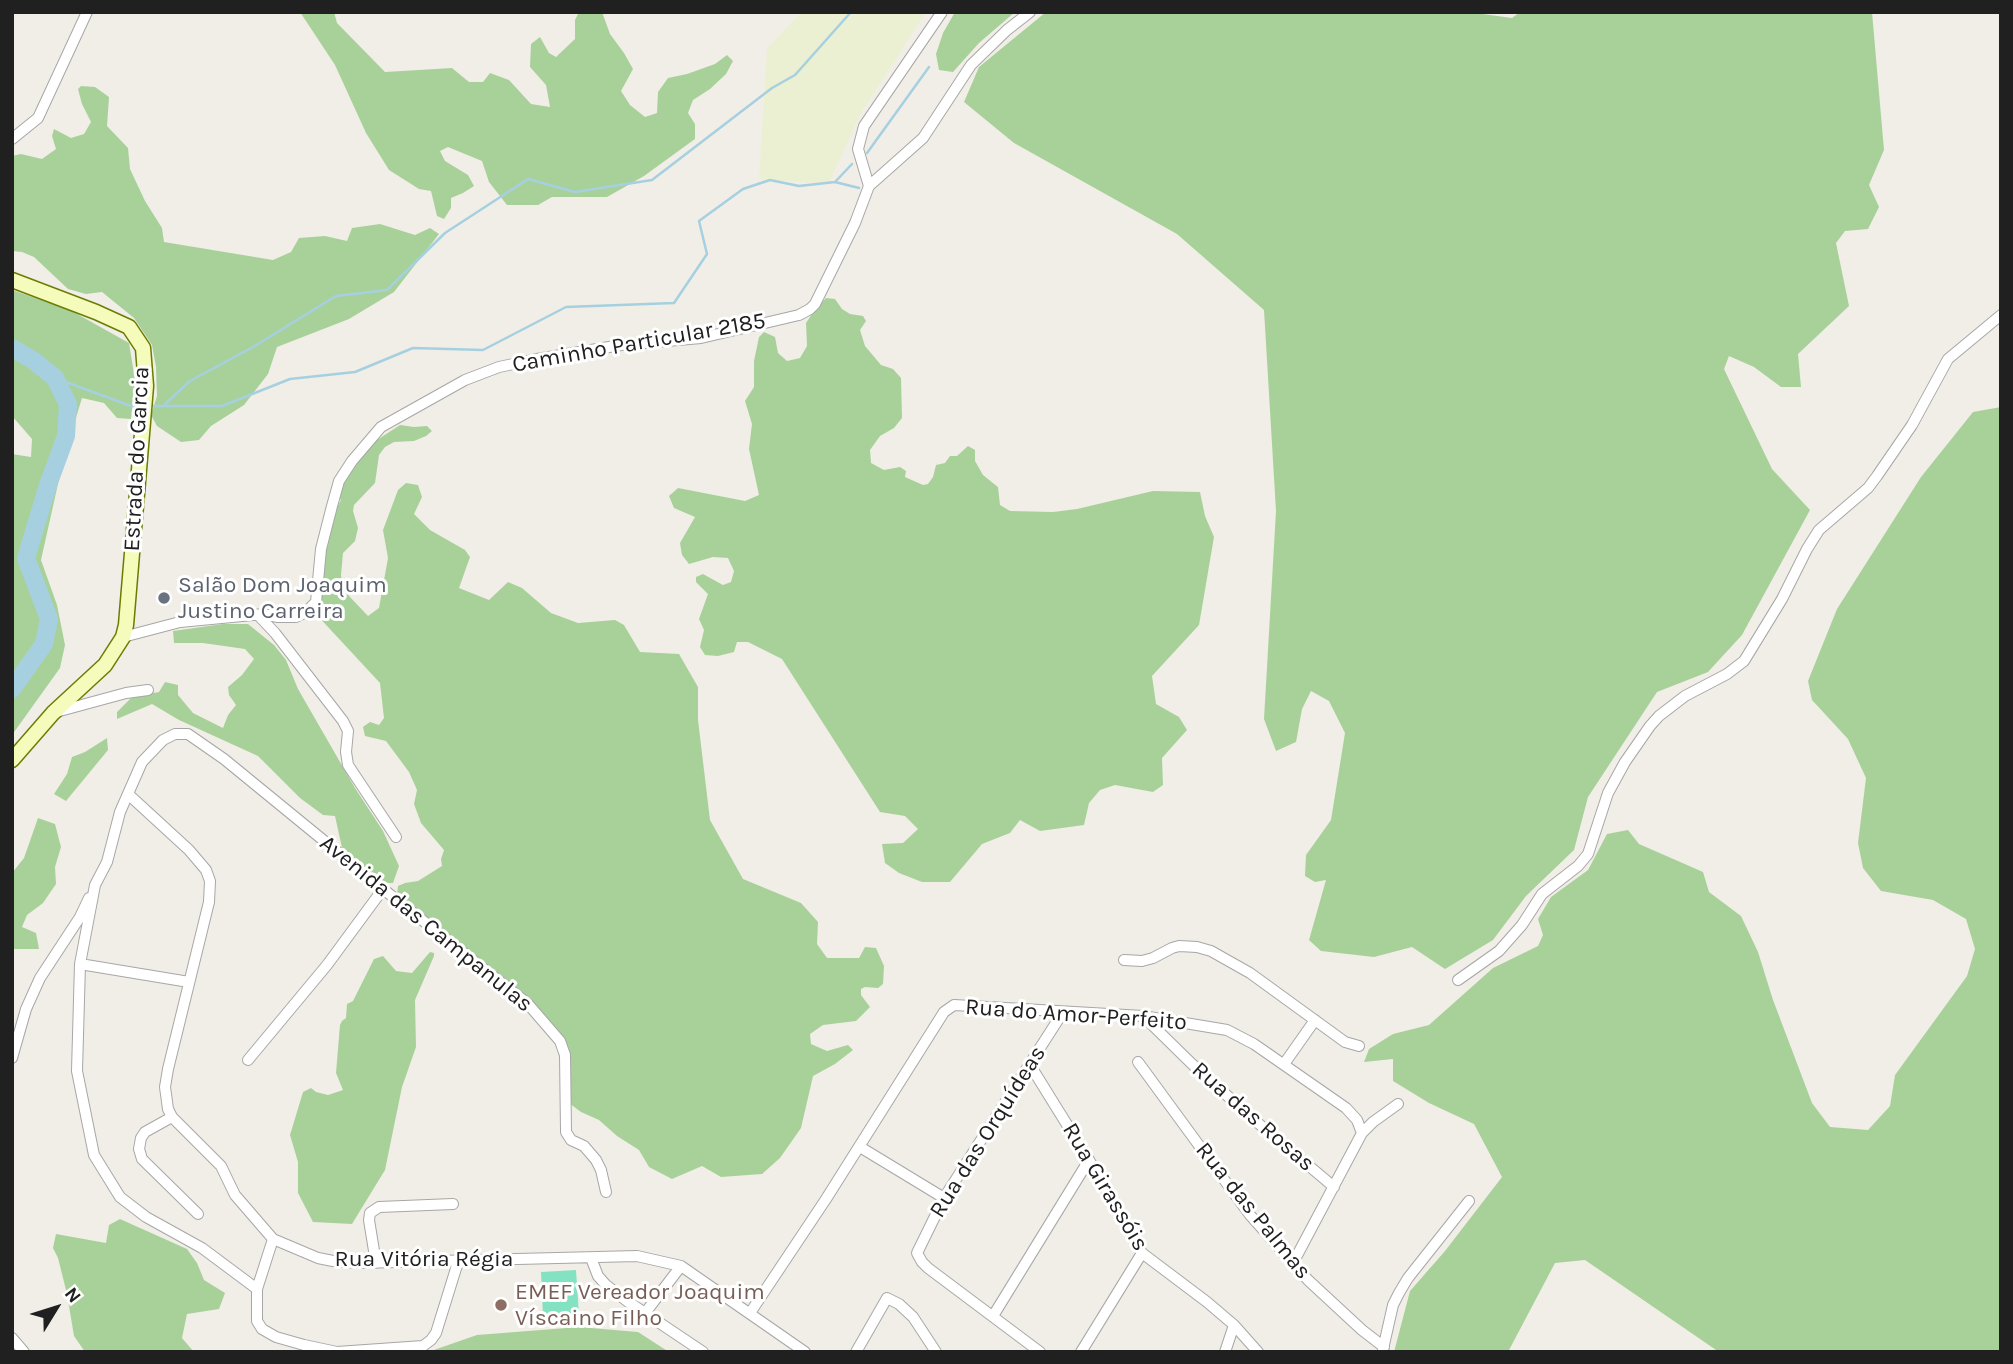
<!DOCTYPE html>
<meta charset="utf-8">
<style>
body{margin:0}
#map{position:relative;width:2013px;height:1364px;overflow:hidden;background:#f1eee7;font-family:Karla,sans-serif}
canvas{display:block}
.frame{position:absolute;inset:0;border:14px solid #202020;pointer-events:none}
.north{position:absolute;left:21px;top:1273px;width:70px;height:70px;-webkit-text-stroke:5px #fff;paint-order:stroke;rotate:52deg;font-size:19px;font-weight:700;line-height:28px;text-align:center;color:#202020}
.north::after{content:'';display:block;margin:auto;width:24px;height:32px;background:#202020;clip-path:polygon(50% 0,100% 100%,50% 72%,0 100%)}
</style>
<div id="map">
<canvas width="2013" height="1364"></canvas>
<div class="frame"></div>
<div class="north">N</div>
</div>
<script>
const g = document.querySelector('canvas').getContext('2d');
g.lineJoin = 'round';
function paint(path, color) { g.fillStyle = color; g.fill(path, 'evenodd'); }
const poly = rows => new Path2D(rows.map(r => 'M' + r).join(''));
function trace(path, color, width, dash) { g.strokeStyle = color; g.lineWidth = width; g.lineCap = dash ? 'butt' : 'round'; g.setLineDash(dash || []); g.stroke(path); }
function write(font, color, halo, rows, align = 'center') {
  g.font = font + ' Karla,sans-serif'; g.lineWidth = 6; g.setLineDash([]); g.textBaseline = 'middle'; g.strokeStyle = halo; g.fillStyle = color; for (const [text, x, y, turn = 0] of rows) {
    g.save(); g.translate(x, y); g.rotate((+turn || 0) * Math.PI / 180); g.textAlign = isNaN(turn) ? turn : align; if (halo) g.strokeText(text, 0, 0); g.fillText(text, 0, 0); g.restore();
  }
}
paint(poly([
 [802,12,850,12,855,16,858,12,926,12,861,113,829,183,759,180,767,48]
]), '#ecf0d2');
paint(poly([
 [300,12,334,12,337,23,385,72,452,68,469,82,483,82,490,73,509,80,531,104,550,107,546,85,530,67,531,44,540,37,549,53,556,57,575,39,575,20,579,12,602,12,610,34,624,53,633,69,621,91,630,105,645,117,657,113,658,92,668,78,687,74,715,64,727,55,733,61,726,74,710,89,693,100,688,113,695,124,695,139,644,176,607,197,552,197,538,205,507,205,489,182,482,161,448,147,440,151,445,161,468,175,474,186,463,193,451,198,451,208,444,219,437,216,431,191,419,189,389,170,366,133,335,65],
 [955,12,1015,12,979,43,953,72,939,70,936,54,943,33],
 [1046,12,1468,12,1512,18,1520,12,1872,12,1884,150,1869,185,1879,207,1868,229,1845,231,1836,243,1849,306,1798,354,1801,387,1781,387,1754,367,1729,356,1724,369,1772,469,1810,510,1742,635,1708,672,1657,692,1588,797,1574,850,1526,896,1493,940,1445,969,1412,947,1374,957,1321,951,1309,940,1326,880,1315,882,1305,876,1306,855,1331,820,1345,733,1329,701,1311,691,1302,709,1296,742,1276,751,1264,719,1276,511,1264,310,1177,234,1014,143,964,102,979,67],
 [81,86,95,87,109,97,107,126,128,148,130,169,145,201,162,228,164,242,273,260,291,252,299,238,325,236,347,241,352,228,380,224,415,235,430,228,439,234,394,292,349,319,277,347,268,374,244,405,211,426,199,440,181,442,157,426,151,415,157,396,156,367,152,345,134,318,102,292,86,294,68,289,34,257,22,252,12,251,12,156,21,154,42,159,56,149,52,136,54,129,71,138,84,134,91,122,82,104,78,89],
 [12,290,70,310,129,343,135,380,131,419,117,418,104,403,82,398,64,457,41,560,57,605,65,645,60,668,12,735,12,454,31,457,32,439,12,416],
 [826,298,835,299,842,309,850,314,863,316,866,321,860,330,865,346,881,365,893,369,901,378,902,418,894,428,880,436,870,450,871,463,884,470,900,467,906,471,905,477,923,485,928,484,933,477,936,465,945,463,950,456,957,456,968,446,975,450,975,461,983,475,998,487,1000,505,1010,511,1053,512,1077,509,1153,491,1200,492,1205,516,1214,537,1199,625,1152,676,1156,704,1179,717,1187,730,1162,758,1163,785,1153,792,1115,785,1100,790,1089,803,1084,825,1040,831,1020,820,1010,833,982,844,950,882,922,882,899,873,885,863,882,844,903,843,918,829,905,816,880,812,782,659,748,642,737,642,734,652,718,656,705,655,700,647,704,630,699,619,708,594,696,582,696,577,703,574,723,585,731,582,734,571,728,558,713,557,689,564,682,555,680,543,695,517,674,508,669,496,678,488,745,501,759,495,749,449,752,424,745,401,754,387,754,361,759,337,764,332,775,337,778,353,787,361,800,358,807,346,806,323,814,311],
 [2001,407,2001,1352,1719,1352,1585,1260,1555,1263,1508,1352,1394,1352,1410,1291,1445,1251,1502,1177,1474,1124,1429,1103,1393,1081,1393,1059,1364,1062,1369,1049,1393,1034,1429,1025,1493,968,1538,946,1543,935,1538,919,1551,897,1588,870,1607,834,1628,830,1639,844,1703,872,1709,892,1741,916,1758,952,1773,1000,1812,1103,1830,1127,1868,1130,1890,1106,1895,1075,1967,976,1975,949,1966,919,1933,900,1881,891,1863,868,1858,843,1866,778,1848,739,1812,700,1808,681,1837,609,1921,477,1973,412],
 [400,425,414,427,427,426,432,431,426,436,414,441,394,442,385,447,379,455,375,483,354,505,353,511,358,528,355,541,343,553,341,575,343,587,350,597,368,616,379,608,388,558,383,530,398,490,406,483,418,485,422,497,414,514,430,530,465,550,470,557,459,588,489,600,508,582,522,588,551,613,578,623,615,620,624,625,640,652,679,654,698,687,698,720,710,820,743,879,801,903,818,922,817,944,827,958,859,958,865,947,876,948,884,966,883,984,878,988,865,987,861,989,861,995,870,1007,856,1021,823,1025,810,1034,811,1044,827,1051,848,1045,853,1050,835,1064,813,1076,801,1128,780,1158,762,1174,721,1177,702,1166,672,1179,649,1167,639,1150,617,1136,599,1120,581,1112,569,1103,568,1054,532,1002,397,894,398,886,405,883,418,881,442,866,441,859,444,850,421,823,414,804,417,790,409,772,386,741,365,736,363,727,370,722,379,725,384,718,380,683,315,613,319,603,325,549,336,509,341,500,338,497,343,481,356,463,377,440],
 [223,624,248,624,274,645,286,660,298,689,355,788,383,831,399,866,393,883,386,883,365,866,346,866,335,816,323,815,300,798,258,756,179,720,152,704,117,719,117,712,132,697,159,692,165,682,178,685,178,695,193,713,223,728,228,715,236,705,229,695,228,687,242,675,254,659,245,649,203,643,174,643,173,631],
 [107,738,108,750,66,801,54,794,67,774,72,757,85,752],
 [38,818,55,824,61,847,55,867,56,884,43,903,27,915,22,927,36,933,39,949,12,949,12,873,24,858],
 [430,952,434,953,434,956,415,1000,416,1047,402,1087,385,1170,352,1224,313,1222,298,1193,298,1162,290,1135,303,1092,311,1088,316,1092,328,1095,343,1090,336,1073,340,1025,342,1021,346,1018,347,1004,353,1001,374,959,383,956,396,971,412,973],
 [120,1219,187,1249,197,1263,204,1280,225,1293,219,1309,187,1314,182,1338,194,1352,85,1352,74,1336,67,1294,58,1258,53,1248,56,1234,106,1243,109,1225],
 [579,1327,638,1332,669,1352,428,1352,477,1335]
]), '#a8d19a');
paint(poly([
 [576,1270,579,1315,543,1318,541,1272]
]), '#83e2c1');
trace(poly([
 [867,153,929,67],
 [835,182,852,164],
 [55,378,131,406,139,406],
 [165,404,190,381,253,347,336,296,387,290,445,233,528,179,575,192,652,180,772,88,795,75,851,12],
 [150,406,222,406,290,379,355,372,413,348,483,350,566,307,674,303,707,254,699,221,743,189,770,180,799,186,835,182,859,188]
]), '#a6d0e0', 2.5);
trace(poly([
 [12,348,33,360,55,378,68,404,66,436,48,485,26,558,49,619,44,644,12,689]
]), '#a6d0e0', 18);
const street = poly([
 [12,139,38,118,87,12],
 [869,186,858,149,864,126,942,12],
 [258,615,275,633,343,721,348,731,346,752,348,765,396,837],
 [123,637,180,622,263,614,278,617,296,617,306,612,316,602,321,549,332,506,339,481,352,461,381,427,465,380,499,367,537,359,621,345,701,338,799,315,810,309,815,304,855,223,869,186,923,138,971,65,1007,30,1030,12],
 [56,712,126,693,148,690],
 [128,794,189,850,206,870,210,881,209,902,168,1069,165,1087,168,1109,172,1117,221,1166,235,1195,273,1239,318,1258,333,1261,358,1263,637,1256,681,1266,805,1352],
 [1124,960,1142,961,1153,958,1172,948,1179,946,1197,947,1211,951,1250,973,1345,1042,1359,1046],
 [80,964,189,982],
 [1458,980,1499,951,1522,925,1542,894,1578,866,1588,854,1608,793,1625,762,1650,726,1659,716,1685,696,1727,674,1744,661,1782,599,1807,549,1819,530,1868,488,1877,476,1912,425,1948,359,2001,315],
 [1143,1016,1192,1064,1252,1118,1334,1187],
 [12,1058,26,1009,40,978,80,917,89,898],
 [248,1060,327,965,383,889],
 [1138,1062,1250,1215,1308,1280,1362,1330,1384,1347],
 [1284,1064,1315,1020],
 [1030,1065,1089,1160,1142,1253,1207,1302,1234,1325,1258,1352],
 [172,1117,145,1132,141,1138,139,1149,142,1159,198,1214],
 [860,1147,944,1198],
 [591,1258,598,1276,606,1285,627,1301,703,1352],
 [458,1262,436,1333,431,1340,423,1346,337,1352,304,1345,276,1337,262,1329,257,1321,257,1289,202,1248,146,1217,120,1197,94,1155,77,1071,80,964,95,885,107,862,120,812,142,762,163,740,175,734,188,734,224,759,383,889,528,1004,560,1041,565,1055,566,1132,571,1140,584,1146,596,1160,601,1170,606,1192],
 [376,1263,369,1220,370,1213,379,1207,453,1204],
 [1293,1263,1362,1133,1373,1122,1398,1104],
 [257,1289,273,1239],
 [645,1313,681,1266],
 [750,1313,826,1199,944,1012,954,1005,1143,1016,1227,1030,1254,1044,1346,1108,1357,1120,1362,1133],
 [993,1316,1089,1160],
 [12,1338,24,1352],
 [1383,1349,1393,1305,1399,1293,1408,1278,1469,1201],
 [856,1352,887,1298,899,1304,913,1317,936,1352],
 [1040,1352,928,1268,922,1262,917,1253,944,1198,1063,1012],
 [1081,1352,1142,1253],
 [1225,1352,1234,1325]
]);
const secondary = poly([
 [12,280,96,312,129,327,143,348,146,386,126,625,123,637,105,665,53,713,12,760]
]);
trace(street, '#a7a7a7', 12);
trace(secondary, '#6a7d02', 17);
trace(street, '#fff', 10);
trace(secondary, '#f5fbba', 14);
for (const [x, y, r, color] of [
 [164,598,7,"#6b7280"],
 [501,1305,7,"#8d6e63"]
]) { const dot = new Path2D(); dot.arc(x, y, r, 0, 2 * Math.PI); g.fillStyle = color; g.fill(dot); trace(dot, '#fff', 2.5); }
write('23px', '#202020', '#fff', [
 ["Caminho Particular 2185",639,343,-10],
 ["Estrada do Garcia",137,459,-87],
 ["Avenida das Campanulas",426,924,39],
 ["Rua do Amor-Perfeito",1076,1015,4],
 ["Rua das Rosas",1253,1117,41],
 ["Rua das Orquídeas",988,1132,-58],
 ["Rua Girassóis",1105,1187,59],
 ["Rua das Palmas",1253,1211,51],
 ["Rua Vitória Régia",424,1259]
]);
write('23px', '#5b616d', '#fff', [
 ["Salão Dom Joaquim",178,585],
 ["Justino Carreira",178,611]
], 'left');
write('23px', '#785e54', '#fff', [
 ["EMEF Vereador Joaquim",515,1292],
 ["Víscaino Filho",515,1318]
], 'left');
</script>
